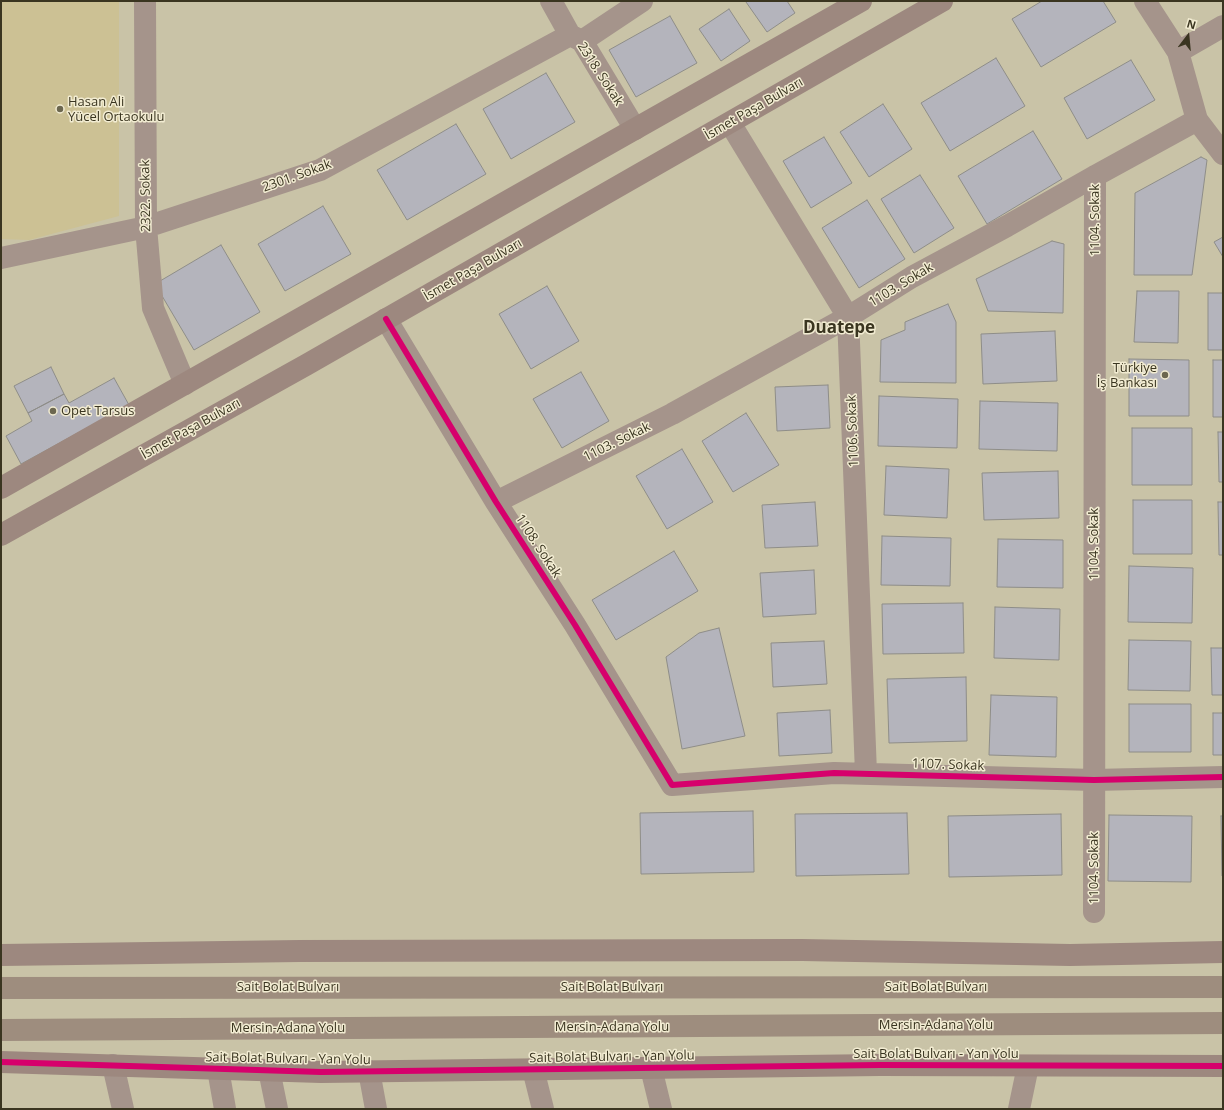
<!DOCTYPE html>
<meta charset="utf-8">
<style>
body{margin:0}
#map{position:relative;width:1224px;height:1110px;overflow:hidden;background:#c9c3a7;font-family:"Open Sans",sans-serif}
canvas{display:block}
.frame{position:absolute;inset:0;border:2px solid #3a3520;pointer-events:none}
.north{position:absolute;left:1168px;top:16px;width:40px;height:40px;-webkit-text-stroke:3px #f2ecd2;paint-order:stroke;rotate:16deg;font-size:11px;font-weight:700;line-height:16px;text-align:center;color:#3a3520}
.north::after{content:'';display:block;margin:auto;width:14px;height:18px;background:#3a3520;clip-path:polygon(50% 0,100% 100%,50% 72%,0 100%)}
</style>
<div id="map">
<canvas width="1224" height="1110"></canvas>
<div class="frame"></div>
<div class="north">N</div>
</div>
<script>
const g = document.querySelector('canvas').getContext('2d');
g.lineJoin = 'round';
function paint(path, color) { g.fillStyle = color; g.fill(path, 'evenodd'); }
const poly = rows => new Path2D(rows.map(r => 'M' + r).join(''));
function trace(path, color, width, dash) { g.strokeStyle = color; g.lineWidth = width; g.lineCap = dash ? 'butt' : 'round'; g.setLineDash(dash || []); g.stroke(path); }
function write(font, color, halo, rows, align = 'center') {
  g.font = font + ' "Open Sans",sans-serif'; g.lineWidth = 3; g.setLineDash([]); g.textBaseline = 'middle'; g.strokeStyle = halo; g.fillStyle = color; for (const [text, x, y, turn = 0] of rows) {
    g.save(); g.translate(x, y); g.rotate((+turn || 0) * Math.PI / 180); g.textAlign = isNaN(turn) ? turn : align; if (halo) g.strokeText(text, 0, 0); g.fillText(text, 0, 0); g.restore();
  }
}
paint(poly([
 [1,1,119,1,119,216,29,240,1,239]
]), '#ccc194');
const building = poly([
 [747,1,787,1,795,13,767,32,746,2,747,1],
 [1042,1,1103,1,1116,22,1041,67,1012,19,1042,1],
 [729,9,750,41,721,61,699,29,729,9],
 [670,16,697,63,636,97,609,50,670,16],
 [996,58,1025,106,950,151,921,103,996,58],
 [1131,60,1155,100,1087,139,1064,98,1131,60],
 [546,73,575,122,511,159,483,109,546,73],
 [883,104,912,149,869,177,840,132,883,104],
 [456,124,486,174,407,220,377,170,456,124],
 [1033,131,1062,179,987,224,958,176,1033,131],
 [824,137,852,183,811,208,783,161,824,137],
 [1201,157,1207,160,1192,275,1134,275,1135,193,1201,157],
 [920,175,954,228,914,253,881,199,920,175],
 [867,200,905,259,859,288,822,228,867,200],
 [323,206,351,254,285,291,258,244,323,206],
 [1223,237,1223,257,1214,242,1223,237],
 [1052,241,1064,244,1063,313,988,311,976,279,1052,241],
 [221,245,260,312,194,350,155,284,221,245],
 [547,286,579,341,531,369,499,314,547,286],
 [1137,291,1179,291,1178,343,1134,342,1137,291],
 [1208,293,1223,293,1223,350,1208,350,1208,293],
 [948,304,956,322,956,383,880,382,881,340,905,330,905,322,948,304],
 [1055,331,1057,381,983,384,981,334,1055,331],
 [1129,359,1189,360,1189,416,1129,416,1129,359],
 [1213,360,1223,360,1223,417,1213,417,1213,360],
 [51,367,64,394,28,413,14,386,51,367],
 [581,372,609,421,562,448,533,399,581,372],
 [114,378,129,405,21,464,6,436,32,421,28,413,64,394,69,403,114,378],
 [828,385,830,428,777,431,775,387,828,385],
 [879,396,958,399,957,448,878,446,879,396],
 [980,401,1058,403,1057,451,979,449,980,401],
 [746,413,779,465,733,492,702,441,746,413],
 [1132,428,1192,428,1192,485,1132,485,1132,428],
 [1218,432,1223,432,1223,482,1219,482,1218,432],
 [682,449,713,502,667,529,636,476,682,449],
 [886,466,949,469,947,518,884,515,886,466],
 [1058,471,1059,518,984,520,982,473,1058,471],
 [1133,500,1192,500,1192,554,1133,554,1133,500],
 [815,502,818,546,765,548,762,505,815,502],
 [1218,502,1223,502,1223,555,1219,555,1218,502],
 [882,536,951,538,950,586,881,585,882,536],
 [998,539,1063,540,1063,588,997,587,998,539],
 [674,551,698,591,616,640,592,600,674,551],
 [1129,566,1193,568,1192,623,1128,622,1129,566],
 [814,570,816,614,763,617,760,573,814,570],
 [963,603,964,653,883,654,882,604,963,603],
 [995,607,1060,609,1059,660,994,658,995,607],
 [719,628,745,736,682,749,666,657,699,633,719,628],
 [1129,640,1191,641,1190,691,1128,690,1129,640],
 [824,641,827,684,773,687,771,643,824,641],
 [1211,648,1223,648,1223,695,1212,695,1211,648],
 [966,677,967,741,889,743,887,679,966,677],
 [991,695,1057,697,1056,757,989,755,991,695],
 [1129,704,1191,704,1191,752,1129,752,1129,704],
 [830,710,832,753,779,756,777,713,830,710],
 [1213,713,1223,713,1223,755,1213,755,1213,713],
 [753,811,754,872,641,874,640,813,753,811],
 [907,813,909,874,796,876,795,814,907,813],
 [1061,814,1062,875,949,877,948,816,1061,814],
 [1109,815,1192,816,1191,882,1108,881,1109,815],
 [1221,816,1223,816,1223,876,1222,876,1221,816]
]);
paint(building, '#b4b4bc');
trace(building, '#8e8d88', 1);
trace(poly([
 [145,1,146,227,153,308,185,384],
 [551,1,570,35,582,41,635,129],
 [1145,1,1178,52,1197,120,1223,154],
 [582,41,642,1],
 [1178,52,1223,26],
 [730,123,848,317,866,773],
 [1,258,146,227,320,170,570,35],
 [386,319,496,502,575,625,672,785,834,773,1094,780,1223,777],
 [496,502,672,414,848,317,912,277,1007,226,1095,176,1197,120],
 [1094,912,1095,176],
 [113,1065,123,1109],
 [651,1068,661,1109],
 [218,1069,225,1109],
 [533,1069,543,1109],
 [269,1070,277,1109],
 [369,1071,376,1109],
 [1019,1109,1028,1066]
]), '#a5948b', 22);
trace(poly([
 [1,488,861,1],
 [1,535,306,365,942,1],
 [1,955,300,951,802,950,1070,955,1223,952],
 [1,1062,321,1072,880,1065,1223,1066]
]), '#9d887f', 22);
trace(poly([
 [1,988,1223,987],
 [1,1030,1223,1023]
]), '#9e8d7e', 22);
trace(poly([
 [386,319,496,502,575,625,672,785,834,773,1094,780,1223,777],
 [1,1062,321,1072,880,1065,1223,1066]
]), '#d6006c', 6);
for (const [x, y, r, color] of [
 [60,109,4,"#6c674f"],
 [1165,375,4,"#6c674f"],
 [53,411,4,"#6c674f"]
]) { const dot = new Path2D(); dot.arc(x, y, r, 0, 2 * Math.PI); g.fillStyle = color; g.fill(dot); trace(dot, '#f2ecd2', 1.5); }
write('13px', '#3a3520', '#f2ecd2', [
 ["2318. Sokak",600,74,57],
 ["İsmet Paşa Bulvarı",754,109,-30],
 ["2301. Sokak",297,176,-20],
 ["2322. Sokak",146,196,-91],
 ["1104. Sokak",1095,220,-90],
 ["İsmet Paşa Bulvarı",473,270,-30],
 ["1103. Sokak",901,285,-31],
 ["İsmet Paşa Bulvarı",191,429,-29],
 ["1106. Sokak",853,431,-92],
 ["1103. Sokak",617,442,-26],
 ["1104. Sokak",1094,544,-90],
 ["1108. Sokak",538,546,57],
 ["1107. Sokak",948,765,2],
 ["1104. Sokak",1094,868,-90],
 ["Sait Bolat Bulvarı",288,987],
 ["Sait Bolat Bulvarı",612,987],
 ["Sait Bolat Bulvarı",936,987],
 ["Mersin-Adana Yolu",936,1025],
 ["Mersin-Adana Yolu",612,1027],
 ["Mersin-Adana Yolu",288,1028],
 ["Sait Bolat Bulvarı - Yan Yolu",936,1054],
 ["Sait Bolat Bulvarı - Yan Yolu",612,1057,-1],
 ["Sait Bolat Bulvarı - Yan Yolu",288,1059,1]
]);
write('13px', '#3a3520', '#f2ecd2', [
 ["Hasan Ali",68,102],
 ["Yücel Ortaokulu",68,117],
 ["Türkiye",1157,368,"right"],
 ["İş Bankası",1157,383,"right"],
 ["Opet Tarsus",61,411]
], 'left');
write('bold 17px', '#3a3520', '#f2ecd2', [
 ["Duatepe",839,328]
]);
</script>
